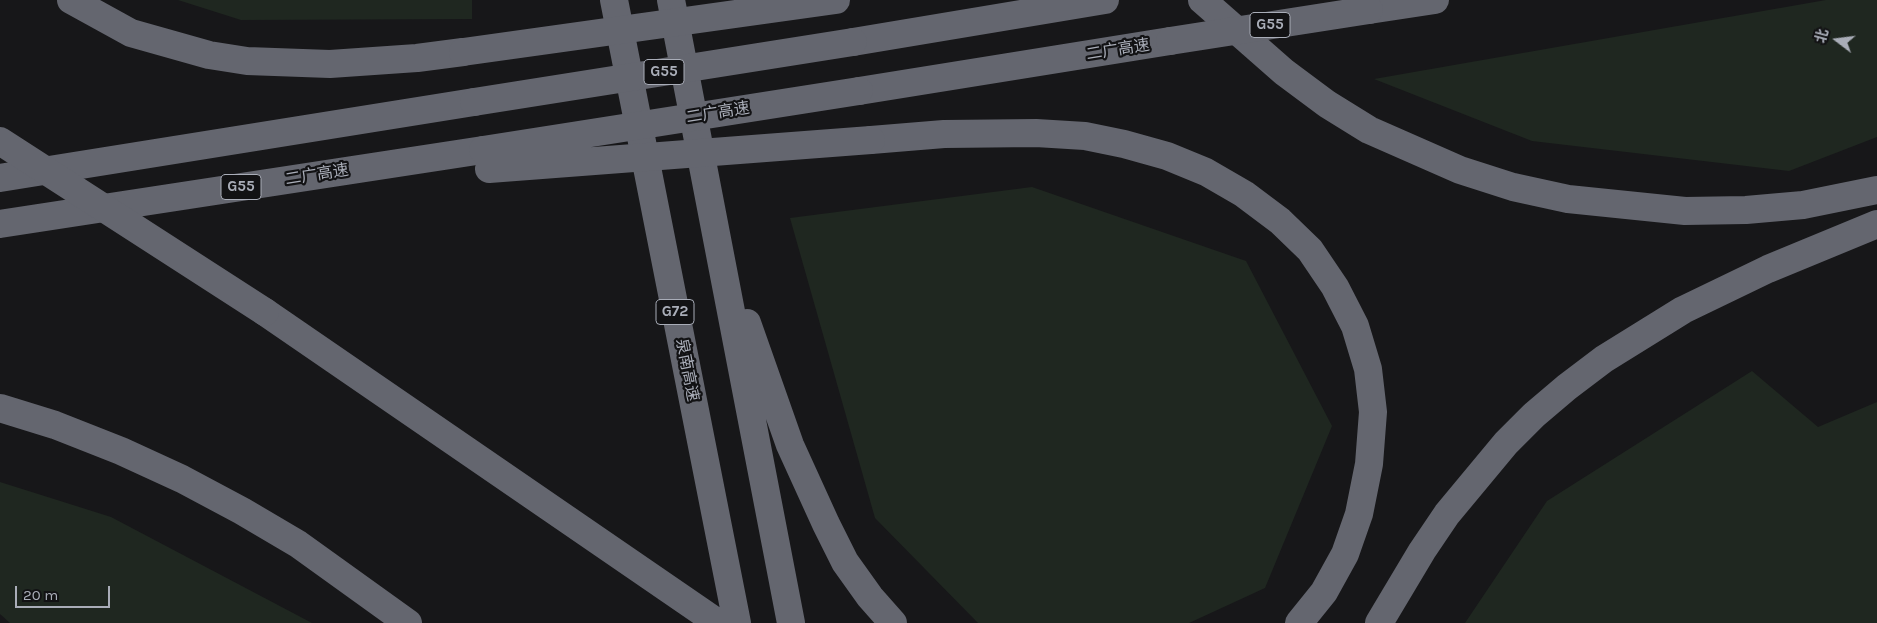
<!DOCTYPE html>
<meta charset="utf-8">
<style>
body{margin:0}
#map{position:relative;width:1877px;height:623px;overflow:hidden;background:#171719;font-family:Karla,"Noto Sans SC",sans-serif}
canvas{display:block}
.north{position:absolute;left:1812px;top:15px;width:50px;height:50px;-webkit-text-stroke:4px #121214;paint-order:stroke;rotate:285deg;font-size:14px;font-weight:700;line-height:20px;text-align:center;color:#a9adb8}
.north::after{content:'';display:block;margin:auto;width:18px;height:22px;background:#a9adb8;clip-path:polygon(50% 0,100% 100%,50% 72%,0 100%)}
.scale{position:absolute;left:15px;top:586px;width:95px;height:22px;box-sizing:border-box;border:2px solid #a9adb8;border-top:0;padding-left:6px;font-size:15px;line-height:18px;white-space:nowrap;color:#a9adb8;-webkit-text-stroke:4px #121214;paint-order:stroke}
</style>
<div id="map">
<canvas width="1877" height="623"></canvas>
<div class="north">北</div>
<div class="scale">20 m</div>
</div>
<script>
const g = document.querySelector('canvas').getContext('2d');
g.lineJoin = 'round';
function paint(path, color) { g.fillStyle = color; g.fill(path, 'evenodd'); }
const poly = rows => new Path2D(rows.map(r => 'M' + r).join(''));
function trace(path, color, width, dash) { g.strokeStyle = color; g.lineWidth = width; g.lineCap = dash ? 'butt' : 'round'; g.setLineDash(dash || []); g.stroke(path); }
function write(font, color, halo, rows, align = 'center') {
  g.font = font + ' Karla,"Noto Sans SC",sans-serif'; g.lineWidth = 4.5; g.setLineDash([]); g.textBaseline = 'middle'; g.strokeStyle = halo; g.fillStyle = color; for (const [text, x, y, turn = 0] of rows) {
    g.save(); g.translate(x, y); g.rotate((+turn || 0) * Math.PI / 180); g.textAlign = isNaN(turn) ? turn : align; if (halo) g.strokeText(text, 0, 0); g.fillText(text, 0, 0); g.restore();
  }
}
paint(poly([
 [178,0,472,0,472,19,241,20],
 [1826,0,1877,0,1877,137,1789,171,1532,141,1374,79],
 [1032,187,1246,261,1332,426,1265,588,1189,623,978,623,875,518,790,218],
 [1752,371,1818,427,1877,402,1877,623,1465,623,1547,501],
 [0,482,111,517,312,623,10,623,0,614]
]), '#1f2720');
trace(poly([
 [71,0,131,33,209,55,247,61,330,64,417,58,463,52],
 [614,0,737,623],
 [671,0,791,623],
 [1202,0,1284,72,1327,104,1369,130,1460,170,1513,187,1568,199,1685,211,1746,210,1803,205,1877,190],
 [1369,10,1435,0],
 [853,42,1105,0],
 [859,91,1170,41],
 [871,140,944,134,1036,133,1085,136,1124,144,1167,156,1206,172,1244,194,1280,221,1310,250,1335,287,1355,326,1368,369,1373,412,1369,464,1359,514,1345,554,1324,592,1299,623],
 [0,178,474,102],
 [0,224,483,150],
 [265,312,718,623],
 [747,323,790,445,826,524,845,562,870,597,893,623],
 [0,408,55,425,121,451,182,479,242,511,298,544,408,623],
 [1379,623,1422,551,1447,514,1506,443,1534,415,1567,387,1604,359,1683,310,1768,269,1877,224]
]), '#64666f', 28);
trace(poly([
 [1170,41,1369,10],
 [463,52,836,0],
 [474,102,853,42],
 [0,141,265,312],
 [483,150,859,91],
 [489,169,871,140]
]), '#64666f', 28);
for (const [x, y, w] of [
 [1270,25,40],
 [664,72,40],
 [241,187,40],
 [675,312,38]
]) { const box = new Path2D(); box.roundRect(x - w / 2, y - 12.5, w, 25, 4); g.fillStyle = '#121214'; g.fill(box); trace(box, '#a9adb8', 1); }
write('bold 15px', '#a9adb8', null, [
 ["G55",1270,25],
 ["G55",664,72],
 ["G55",241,187],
 ["G72",675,312]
]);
write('16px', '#a9adb8', '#121214', [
 ["二广高速",1118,50,-9],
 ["二广高速",718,113,-9],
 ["二广高速",317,175,-9],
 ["泉南高速",687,370,79]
]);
</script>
